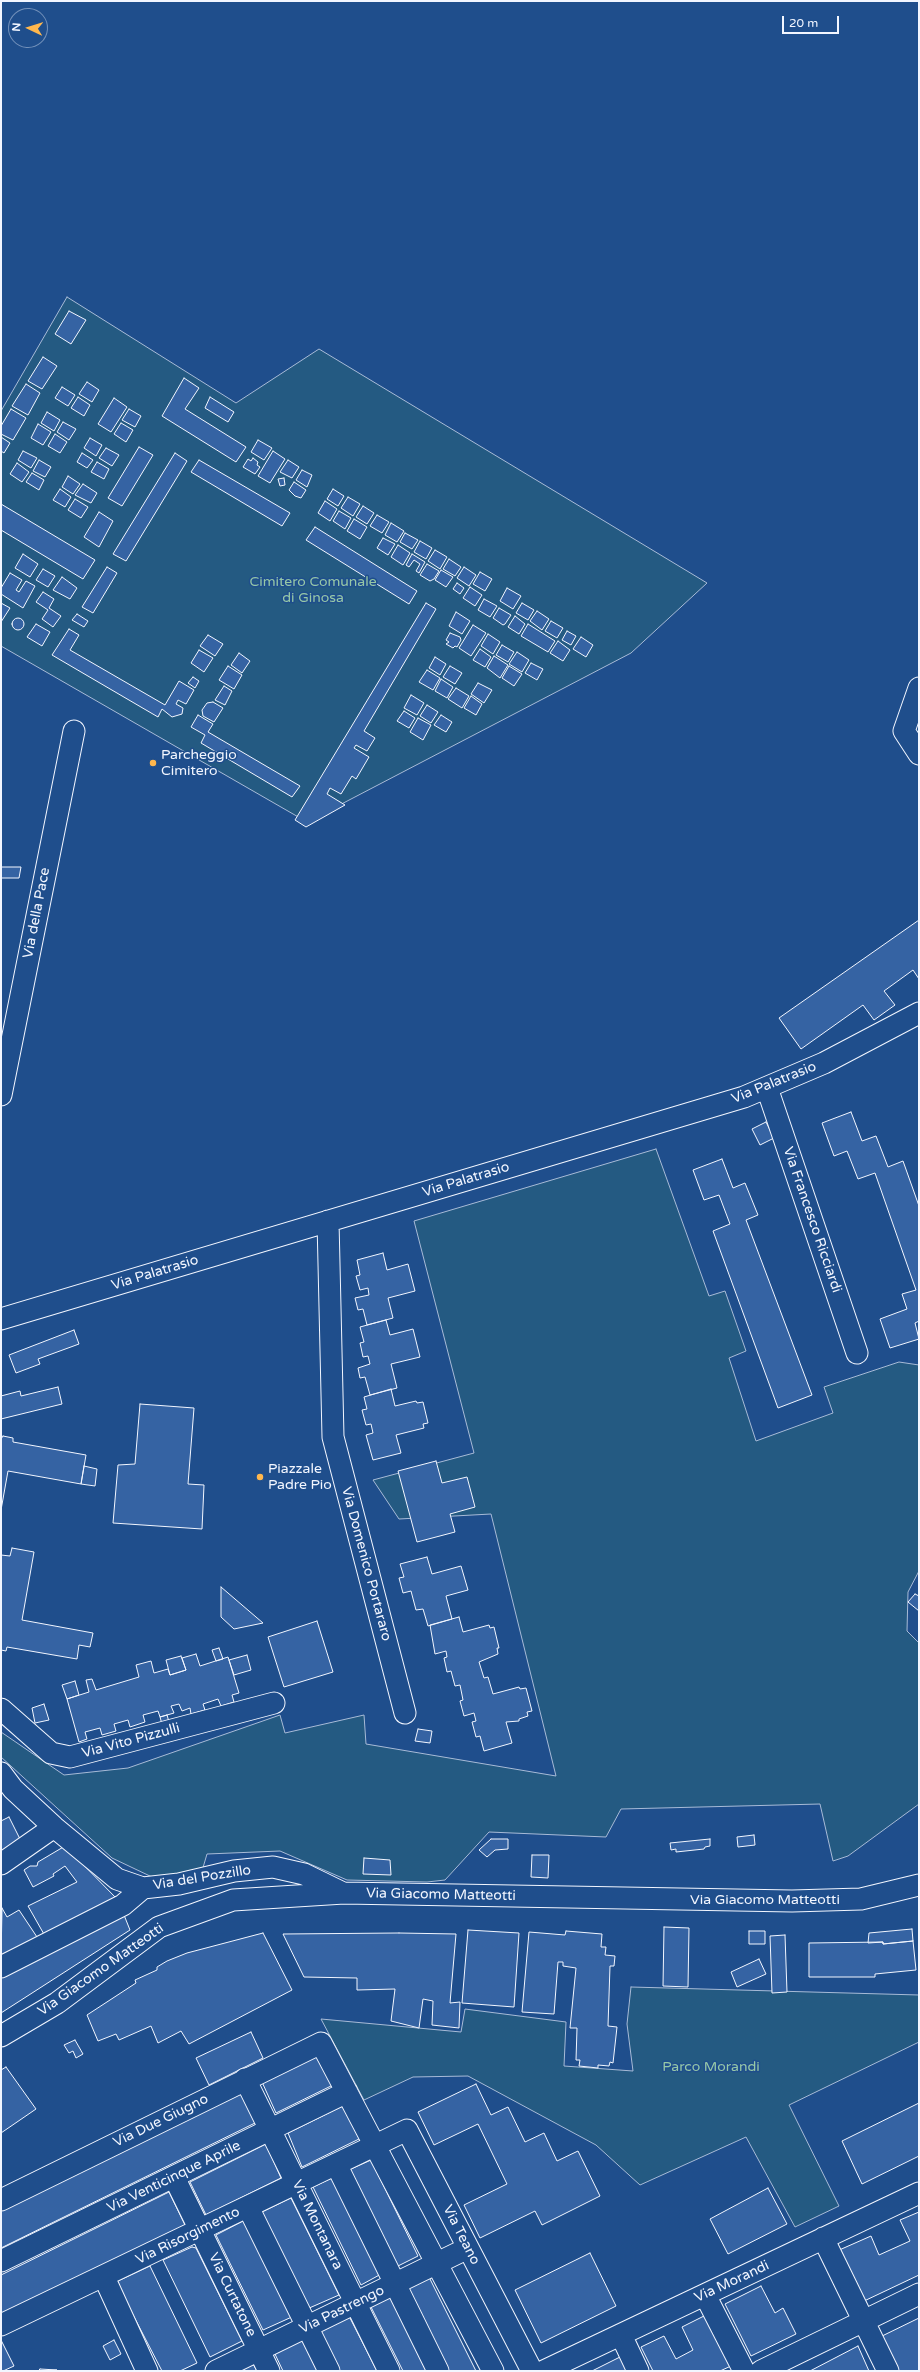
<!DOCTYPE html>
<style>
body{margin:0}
#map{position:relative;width:920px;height:2372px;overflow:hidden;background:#1f4e8c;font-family:"Varela Round",sans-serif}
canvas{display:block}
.frame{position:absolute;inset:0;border:2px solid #f2f6ff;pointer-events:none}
.north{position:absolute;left:8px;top:8px;width:40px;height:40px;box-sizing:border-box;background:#1f4e8c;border:1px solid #7391ba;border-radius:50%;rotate:274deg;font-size:11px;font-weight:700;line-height:16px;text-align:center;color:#f2f6ff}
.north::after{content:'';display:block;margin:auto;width:14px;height:18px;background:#ffb74d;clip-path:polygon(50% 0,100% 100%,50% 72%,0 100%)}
.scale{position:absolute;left:782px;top:16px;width:57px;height:18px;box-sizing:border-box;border:2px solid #f2f6ff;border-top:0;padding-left:5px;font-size:12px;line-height:14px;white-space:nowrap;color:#f2f6ff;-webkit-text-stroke:3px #1f4e8c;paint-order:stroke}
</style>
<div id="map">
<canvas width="920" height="2372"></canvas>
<div class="frame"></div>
<div class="north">N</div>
<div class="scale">20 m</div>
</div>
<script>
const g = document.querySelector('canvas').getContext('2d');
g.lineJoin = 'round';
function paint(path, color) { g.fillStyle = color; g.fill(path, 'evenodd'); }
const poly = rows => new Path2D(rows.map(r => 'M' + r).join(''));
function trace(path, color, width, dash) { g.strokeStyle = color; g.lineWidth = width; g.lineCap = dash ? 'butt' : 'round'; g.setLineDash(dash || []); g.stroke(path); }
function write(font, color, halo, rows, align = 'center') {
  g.font = font + ' "Varela Round",sans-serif'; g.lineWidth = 3; g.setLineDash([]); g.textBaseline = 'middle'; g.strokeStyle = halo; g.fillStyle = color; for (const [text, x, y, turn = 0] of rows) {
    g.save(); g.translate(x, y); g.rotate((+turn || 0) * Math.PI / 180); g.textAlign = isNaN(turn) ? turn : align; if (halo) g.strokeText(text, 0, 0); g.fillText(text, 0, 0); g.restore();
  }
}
const green = poly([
 [67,297,236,403,319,349,707,583,631,653,307,822,1,646,1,411,67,297],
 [656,1149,709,1296,725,1291,746,1351,729,1358,756,1441,833,1413,824,1387,899,1362,919,1365,919,1571,908,1592,907,1631,919,1643,919,1804,848,1856,833,1861,820,1804,621,1809,606,1837,489,1832,445,1880,427,1882,347,1880,280,1851,207,1854,202,1871,152,1877,112,1858,1,1757,1,1732,64,1775,128,1768,280,1715,285,1733,364,1715,366,1744,556,1776,491,1514,399,1519,373,1480,474,1453,414,1221,656,1149],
 [631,1987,919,1995,919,2042,789,2105,839,2206,795,2227,746,2137,640,2185,596,2145,468,2076,413,2077,364,2100,321,2019,461,2032,465,2009,566,2022,564,2066,633,2071,627,2024,631,1987]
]);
paint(green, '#245a82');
trace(green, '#a8bbd7', 1);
const building = poly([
 [69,311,86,320,71,344,55,334,69,311],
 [43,357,57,366,42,389,28,381,43,357],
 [184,378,199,388,185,409,246,447,236,462,162,416,184,378],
 [87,382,99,390,92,402,79,394,87,382],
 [26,384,40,393,28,415,12,406,26,384],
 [62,387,75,395,68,406,55,398,62,387],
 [78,397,90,405,84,416,71,408,78,397],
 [210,397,234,412,228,422,205,408,210,397],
 [114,398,127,407,111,432,98,424,114,398],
 [11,409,26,418,13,440,1,434,1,426,11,409],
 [129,409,141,416,135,427,122,420,129,409],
 [47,412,60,420,54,431,41,423,47,412],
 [63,422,76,429,69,440,57,432,63,422],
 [121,423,133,430,126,442,114,434,121,423],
 [38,424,51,432,43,445,31,438,38,424],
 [55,434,67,442,60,453,48,446,55,434],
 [1,437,10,443,4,453,1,451,1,437],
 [90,438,102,445,96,456,84,448,90,438],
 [258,440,272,448,264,460,251,452,258,440],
 [139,447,153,455,122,506,108,498,139,447],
 [106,448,119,455,112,466,99,458,106,448],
 [23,451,37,458,31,468,18,460,23,451],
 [273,451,285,459,270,483,258,476,273,451],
 [82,453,93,460,87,468,77,462,82,453],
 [175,453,187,461,126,561,113,554,175,453],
 [253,458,258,462,257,465,260,467,255,474,243,467,248,459,251,461,253,458],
 [39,460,51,467,45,477,33,471,39,460],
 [199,460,290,513,282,526,191,472,199,460],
 [288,460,299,467,292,478,280,472,288,460],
 [97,462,109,469,104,479,91,472,97,462],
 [17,463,29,472,22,482,10,474,17,463],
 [302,470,312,475,307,487,296,480,302,470],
 [32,473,44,480,39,490,26,482,32,473],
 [68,476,80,484,73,494,62,487,68,476],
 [284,478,285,485,280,486,278,479,284,478],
 [294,482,306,490,301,498,295,496,289,490,294,482],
 [83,484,97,493,91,503,75,495,83,484],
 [60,489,71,497,65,507,53,500,60,489],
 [333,489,344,496,338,506,327,499,333,489],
 [348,497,360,504,353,516,341,508,348,497],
 [75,499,88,507,81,518,68,510,75,499],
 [325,501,337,509,330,521,318,513,325,501],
 [1,504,95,560,83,579,1,530,1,504],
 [363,506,374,513,367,524,356,517,363,506],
 [339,511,351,518,345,529,333,521,339,511],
 [99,512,113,521,99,547,84,537,99,512],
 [377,515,389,522,382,533,370,526,377,515],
 [354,519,367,527,360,539,347,531,354,519],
 [391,523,404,531,397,542,385,535,391,523],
 [315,527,417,591,409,604,306,540,315,527],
 [405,533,418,540,412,549,400,542,405,533],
 [383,538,395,544,388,555,377,548,383,538],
 [420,541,432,548,426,559,414,552,420,541],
 [398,545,410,553,403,565,391,557,398,545],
 [435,550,447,557,440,569,428,561,435,550],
 [23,554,38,564,30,577,15,568,23,554],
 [412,554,425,562,419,573,416,571,420,564,414,560,409,567,406,565,412,554],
 [449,559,461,567,455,576,443,569,449,559],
 [427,564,439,571,434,579,430,581,420,575,427,564],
 [107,567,117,573,93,613,82,607,107,567],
 [464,567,476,575,469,586,457,578,464,567],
 [43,569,55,576,48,587,36,580,43,569],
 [441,570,453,577,446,587,435,580,441,570],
 [480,572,492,579,485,591,473,584,480,572],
 [10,573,22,580,16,590,19,592,26,581,35,586,23,608,1,594,1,588,10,573],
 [62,577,77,588,70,599,53,590,62,577],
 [457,583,464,588,460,594,453,589,457,583],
 [470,587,482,595,475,606,463,598,470,587],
 [507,588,521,596,513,609,500,601,507,588],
 [43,592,54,599,49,608,61,616,53,627,42,619,48,610,36,602,43,592],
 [484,599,497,606,490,617,478,610,484,599],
 [1,603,10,608,1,622,1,603],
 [426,603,436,609,364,731,375,738,367,751,356,745,354,748,369,757,356,779,352,776,341,794,330,788,327,794,345,805,306,827,295,820,426,603],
 [522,603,534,610,528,620,516,613,522,603],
 [499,608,511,615,505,624,503,625,493,618,499,608],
 [537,611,549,619,542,630,530,621,537,611],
 [456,612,470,621,462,634,449,626,456,612],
 [77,614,88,621,84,627,72,620,77,614],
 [515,616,525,624,519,634,508,627,515,616],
 '12 624a6 6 0 1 1 12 0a6 6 0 1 1-12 0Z',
 [551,621,563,628,557,638,545,631,551,621],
 [36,624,50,632,42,646,27,637,36,624],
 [528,624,555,641,548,652,521,636,528,624],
 [473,625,486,633,471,656,459,648,473,625],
 [69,629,79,635,70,650,165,705,179,681,194,690,186,704,178,700,176,704,183,708,182,714,172,717,162,709,158,717,52,655,69,629],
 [567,631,576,636,571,645,562,640,567,631],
 [450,633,460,637,461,640,457,647,455,646,453,648,446,644,449,642,446,640,450,633],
 [488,634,500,642,493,654,481,646,488,634],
 [208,635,223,644,215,656,200,646,208,635],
 [581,637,593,645,586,657,573,649,581,637],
 [558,641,570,650,563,661,550,653,558,641],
 [502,645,514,652,508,662,496,655,502,645],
 [480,649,491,657,485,667,473,660,480,649],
 [199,650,213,658,204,672,191,663,199,650],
 [517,652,529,660,522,672,509,664,517,652],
 [239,653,250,661,242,673,231,665,239,653],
 [494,656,508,665,500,678,487,668,494,656],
 [435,657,446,664,440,675,429,668,435,657],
 [531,663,543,669,537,680,525,673,531,663],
 [228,666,242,675,234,689,219,680,228,666],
 [450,666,462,673,455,684,443,677,450,666],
 [509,666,522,674,514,686,502,678,509,666],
 [427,670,440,678,433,690,419,682,427,670],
 [193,677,199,681,195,688,188,683,193,677],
 [441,679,453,687,447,698,435,691,441,679],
 [478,683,492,690,484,703,471,694,478,683],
 [224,686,232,691,225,705,215,700,224,686],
 [456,688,469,696,462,708,448,699,456,688],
 [411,695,424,703,417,715,404,708,411,695],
 [471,696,482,704,476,715,464,708,471,696],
 [213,702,223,708,214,722,203,716,202,710,207,703,213,702],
 [427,705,438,712,431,723,420,716,427,705],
 [404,711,415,718,409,728,397,721,404,711],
 [198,715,213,724,208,732,300,786,292,797,201,743,205,735,191,727,198,715],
 [441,715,452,722,446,732,434,725,441,715],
 [418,718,431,725,423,740,410,732,418,718],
 [1,867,21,867,19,878,1,878,1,867],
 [919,920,919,979,913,970,884,991,895,1005,874,1020,863,1005,801,1049,779,1018,919,920],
 [851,1112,862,1141,876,1136,888,1167,903,1161,919,1206,919,1321,915,1323,919,1339,890,1348,880,1319,907,1309,902,1294,916,1290,875,1173,858,1179,847,1151,834,1156,822,1123,851,1112],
 [766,1122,774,1138,760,1145,752,1129,766,1122],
 [722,1159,733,1188,745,1183,758,1215,746,1220,812,1395,778,1408,713,1231,730,1224,719,1195,704,1200,693,1170,722,1159],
 [383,1253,387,1270,408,1264,415,1291,388,1298,393,1318,367,1325,363,1309,358,1310,355,1298,369,1295,368,1288,360,1290,356,1276,360,1275,357,1260,383,1253],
 [386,1320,390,1335,413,1329,420,1357,391,1364,397,1388,370,1395,365,1377,360,1378,358,1368,370,1364,368,1356,363,1357,360,1343,364,1342,360,1327,386,1320],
 [74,1330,79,1344,38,1359,40,1364,16,1373,9,1355,74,1330],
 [58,1387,62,1404,1,1419,1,1396,20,1391,21,1396,58,1387],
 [391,1389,395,1406,416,1401,417,1403,423,1402,428,1423,423,1424,424,1428,396,1435,401,1453,373,1460,366,1435,373,1433,371,1424,366,1425,362,1410,367,1409,364,1397,391,1389],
 [140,1404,194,1408,188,1484,204,1485,202,1529,113,1523,118,1465,135,1464,140,1404],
 [3,1436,13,1438,13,1442,86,1455,81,1484,8,1471,1,1510,1,1439,3,1436],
 [436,1461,442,1483,467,1477,475,1507,450,1514,455,1532,417,1542,398,1471,436,1461],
 [84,1466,97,1469,95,1486,81,1484,84,1466],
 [12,1548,34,1552,22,1620,93,1633,90,1647,79,1645,77,1659,7,1647,6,1651,1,1650,1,1555,10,1556,12,1548],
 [427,1557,432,1574,461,1566,468,1590,446,1596,452,1619,428,1626,423,1609,416,1610,411,1591,403,1593,399,1578,404,1577,400,1564,427,1557],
 [221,1587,263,1623,234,1629,221,1617,221,1587],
 [915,1594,919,1596,919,1611,908,1602,915,1594],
 [459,1617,463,1632,489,1625,490,1628,494,1627,499,1648,497,1648,498,1654,479,1662,484,1678,488,1677,493,1694,519,1687,520,1689,526,1688,532,1711,527,1712,528,1716,519,1719,519,1721,506,1722,512,1743,484,1751,480,1736,476,1737,472,1722,476,1721,474,1713,464,1716,460,1701,463,1700,460,1685,455,1686,451,1671,447,1672,444,1658,447,1657,446,1651,435,1654,430,1625,459,1617],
 [317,1621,333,1672,284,1687,268,1637,317,1621],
 [219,1648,223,1659,216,1661,212,1650,219,1648],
 [196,1654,200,1666,228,1657,239,1693,232,1695,234,1702,221,1706,218,1699,203,1704,205,1710,191,1714,190,1708,182,1711,179,1704,171,1706,174,1713,160,1717,158,1711,143,1715,145,1722,130,1727,128,1720,114,1724,116,1731,102,1735,100,1728,85,1732,87,1739,79,1742,67,1699,89,1692,86,1680,92,1679,96,1690,139,1677,136,1665,151,1661,154,1673,168,1669,170,1675,186,1670,182,1658,196,1654],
 [247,1655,251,1670,234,1675,229,1660,247,1655],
 [181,1656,186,1670,170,1675,166,1660,181,1656],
 [75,1681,79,1695,67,1699,62,1685,75,1681],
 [44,1704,49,1720,35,1723,32,1708,44,1704],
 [167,1715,171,1729,164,1731,160,1717,167,1715],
 [418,1729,432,1731,430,1743,415,1741,418,1729],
 [9,1817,23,1845,1,1857,1,1821,9,1817],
 [754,1835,755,1845,738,1847,737,1837,754,1835],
 [491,1839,508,1839,508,1849,495,1850,487,1857,479,1850,491,1839],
 [710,1839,710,1846,705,1847,704,1849,676,1852,676,1849,671,1850,670,1843,710,1839],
 [65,1846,118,1900,45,1936,28,1906,77,1882,65,1866,53,1874,54,1876,33,1887,24,1870,30,1866,37,1866,38,1862,65,1846],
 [532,1855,549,1855,548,1878,531,1877,532,1855],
 [364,1858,390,1860,391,1875,363,1874,364,1858],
 [2,1908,7,1917,19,1910,39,1940,1,1959,2,1908],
 [124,1915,130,1930,1,2013,1,1977,124,1915],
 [664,1927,689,1928,688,1987,663,1986,664,1927],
 [912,1929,913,1941,883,1944,883,1942,868,1943,869,1933,912,1929],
 [468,1930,519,1933,514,2007,462,2003,468,1930],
 [566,1931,602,1934,601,1947,606,1947,605,1955,615,1956,614,1966,610,1966,608,2026,617,2027,613,2063,610,2062,609,2066,598,2065,598,2068,579,2066,580,2060,576,2060,577,2028,570,2028,576,1968,563,1966,563,1962,558,1962,554,2014,522,2012,529,1932,565,1935,566,1931],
 [749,1931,765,1931,765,1944,749,1944,749,1931],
 [263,1933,292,1990,189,2044,181,2031,158,2043,151,2026,119,2040,116,2034,98,2041,87,2015,136,1983,135,1980,157,1970,157,1967,167,1961,187,1953,263,1933],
 [399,1933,456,1934,450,2003,460,2002,459,2028,432,2025,433,2001,423,1999,419,2028,391,2021,395,1989,357,1990,357,1978,304,1977,283,1934,399,1933],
 [785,1935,787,1992,772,1993,770,1936,785,1935],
 [913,1941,916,1970,875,1974,875,1977,809,1977,809,1943,883,1942,883,1944,913,1941],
 [759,1959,766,1974,737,1987,731,1972,759,1959],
 [251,2032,263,2058,209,2085,196,2058,251,2032],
 [75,2040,83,2054,76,2058,73,2051,69,2053,64,2045,75,2040],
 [320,2052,335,2084,276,2113,262,2082,320,2052],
 [6,2067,36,2109,1,2133,1,2070,6,2067],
 [476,2084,491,2115,508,2107,525,2142,544,2133,557,2161,578,2151,600,2196,542,2225,535,2211,480,2238,464,2205,507,2184,478,2124,434,2145,418,2112,476,2084],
 [240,2091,255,2123,1,2248,1,2208,240,2091],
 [919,2103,919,2156,862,2184,842,2141,919,2103],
 [345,2105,361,2138,302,2167,288,2133,345,2105],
 [266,2144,281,2178,206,2215,190,2182,266,2144],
 [371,2160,418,2256,396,2267,349,2170,371,2160],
 [336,2176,383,2273,361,2285,313,2187,336,2176],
 [768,2188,787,2224,728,2254,710,2219,768,2188],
 [169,2192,185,2225,1,2315,1,2275,169,2192],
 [291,2198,339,2295,307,2309,260,2213,291,2198],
 [919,2212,919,2275,862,2302,837,2251,871,2236,879,2255,910,2241,900,2220,919,2212],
 [247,2219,294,2316,263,2330,216,2235,247,2219],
 [192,2247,196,2248,242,2341,210,2357,163,2260,192,2247],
 [590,2253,616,2306,541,2343,515,2290,590,2253],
 [150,2266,197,2363,180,2371,162,2371,116,2282,150,2266],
 [429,2277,476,2371,448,2371,406,2287,429,2277],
 [761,2286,775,2313,783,2308,796,2334,751,2356,725,2304,761,2286],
 [393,2294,432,2371,403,2371,370,2305,393,2294],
 [706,2315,731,2366,720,2371,653,2371,641,2347,664,2336,676,2359,693,2350,682,2327,706,2315],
 [349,2316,377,2371,338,2371,319,2332,349,2316],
 [919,2318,919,2371,894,2371,878,2338,919,2318],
 [305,2337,322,2371,283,2371,274,2352,305,2337],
 [1,2340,14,2366,3,2371,1,2371,1,2340],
 [114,2340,121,2354,110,2360,103,2346,114,2340],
 [858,2346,869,2371,810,2371,858,2346],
 [620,2357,627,2371,592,2371,620,2357],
 [252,2362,257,2371,232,2371,252,2362],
 [40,2369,57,2370,38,2371,40,2369]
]);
paint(building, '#3563a3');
trace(building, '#f2f6ff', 1);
const minor = poly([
 [919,688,904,731,919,754],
 [767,1088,857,1353],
 [1,1095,74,731],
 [328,1221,333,1437,405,1713],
 [1,1319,744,1097,824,1063,919,1013],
 [1,1709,51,1753,70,1757,274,1703],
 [1,1773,13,1789,54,1827,117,1879,143,1888,179,1884,234,1871,273,1867,304,1874,343,1893],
 [1,1864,54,1827],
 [1,1967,123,1905,143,1888],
 [1,2036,57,2003,159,1927,233,1900,344,1893,792,1901,861,1899,919,1885],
 [245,2079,389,2371],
 [336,2164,438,2371],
 [174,2177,269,2371],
 [1,2200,321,2043,493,2371],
 [248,2207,329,2371],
 [823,2238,888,2371],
 [1,2261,347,2092],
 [104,2277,147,2371],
 [705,2295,744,2371],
 [1,2325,407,2130,532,2371],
 [621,2335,638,2371],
 [216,2371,468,2248],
 [544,2371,919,2193],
 [761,2371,919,2294]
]);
trace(minor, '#f2f6ff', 23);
trace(minor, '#1f4e8c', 21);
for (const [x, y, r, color] of [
 [153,763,4,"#ffb74d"],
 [260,1477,4,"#ffb74d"]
]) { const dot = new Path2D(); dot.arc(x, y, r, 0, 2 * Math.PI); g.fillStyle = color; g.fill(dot); trace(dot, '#1f4e8c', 1.5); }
write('14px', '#97c8a6', '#1f4e8c', [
 ["Cimitero Comunale",313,582],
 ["di Ginosa",313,598],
 ["Parco Morandi",711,2067]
]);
write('14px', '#f2f6ff', '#1f4e8c', [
 ["Parcheggio",161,755],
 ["Cimitero",161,771],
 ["Piazzale",268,1469],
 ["Padre Pio",268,1485]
], 'left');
write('14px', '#f2f6ff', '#1f4e8c', [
 ["Via della Pace",37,913,-79],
 ["Via Palatrasio",774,1083,-22],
 ["Via Palatrasio",466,1180,-17],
 ["Via Francesco Ricciardi",812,1220,71],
 ["Via Palatrasio",155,1273,-17],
 ["Via Domenico Portararo",366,1564,75],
 ["Via Vito Pizzulli",131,1741,-15],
 ["Via del Pozzillo",202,1878,-9],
 ["Via Giacomo Matteotti",441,1895,1],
 ["Via Giacomo Matteotti",765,1900],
 ["Via Giacomo Matteotti",101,1970,-35],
 ["Via Due Giugno",161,2121,-26],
 ["Via Venticinque Aprile",174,2177,-26],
 ["Via Montanara",317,2225,64],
 ["Via Teano",461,2235,63],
 ["Via Risorgimento",188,2236,-26],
 ["Via Morandi",732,2282,-25],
 ["Via Curtatone",232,2295,64],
 ["Via Pastrengo",342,2310,-26]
]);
</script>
